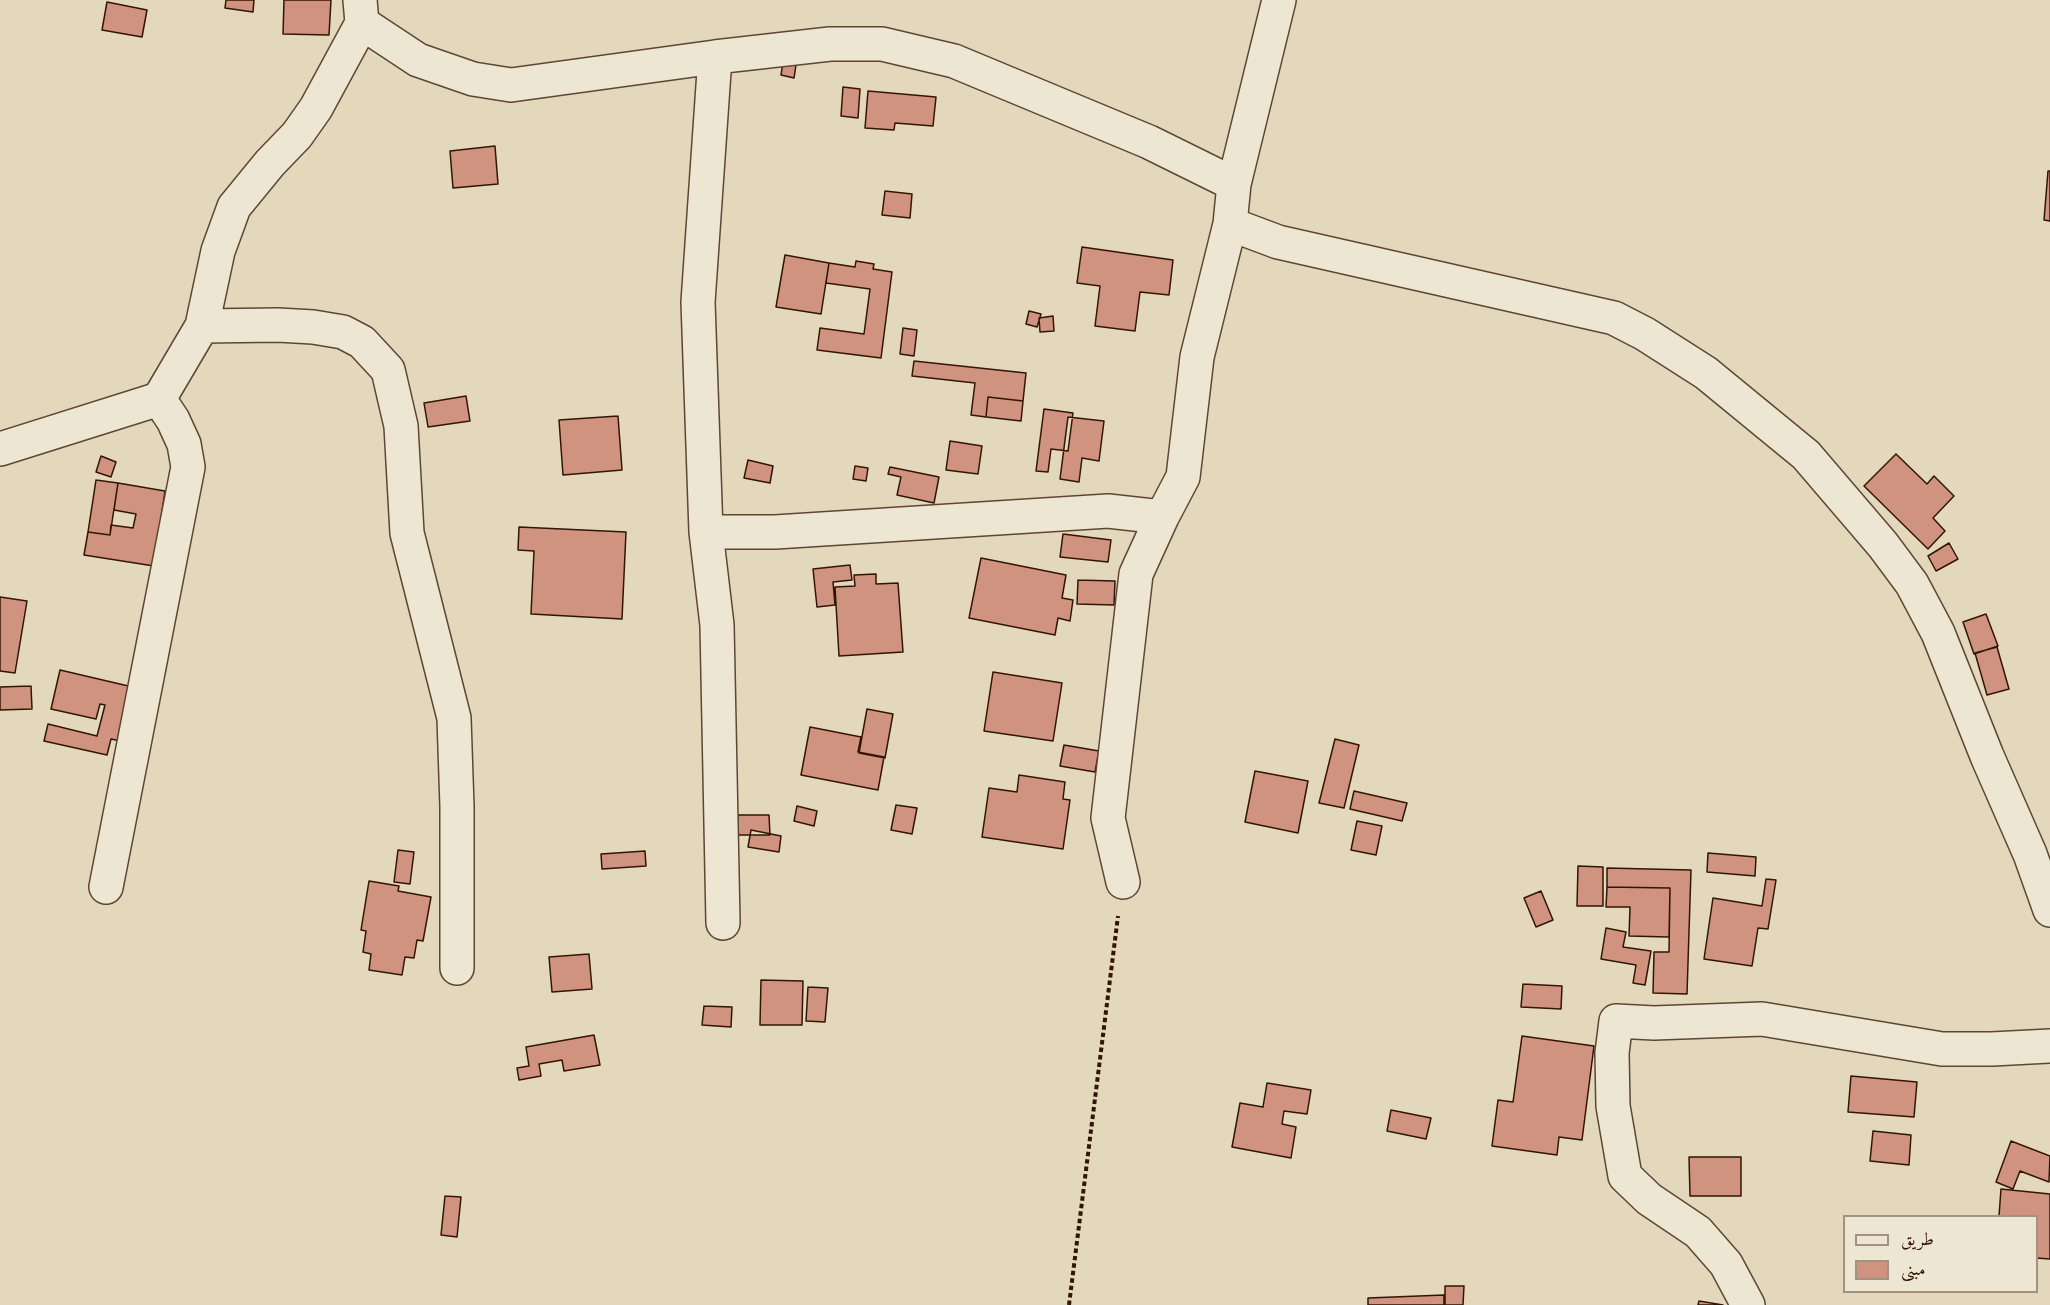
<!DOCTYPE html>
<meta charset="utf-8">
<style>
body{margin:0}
#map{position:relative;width:2050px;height:1305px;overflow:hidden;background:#e3d8bc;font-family:Cardo,Amiri,serif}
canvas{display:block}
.legend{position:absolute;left:1843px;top:1215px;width:195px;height:78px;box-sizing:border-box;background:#ede6d3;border:2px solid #a39281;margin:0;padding:8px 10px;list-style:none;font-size:18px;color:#331505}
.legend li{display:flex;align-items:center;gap:12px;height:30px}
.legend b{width:30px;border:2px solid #a39281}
</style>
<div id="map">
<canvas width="2050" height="1305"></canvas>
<ul class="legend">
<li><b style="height:8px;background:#ede6d3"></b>طريق</li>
<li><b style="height:16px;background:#cf937f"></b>مبنى</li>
</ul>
</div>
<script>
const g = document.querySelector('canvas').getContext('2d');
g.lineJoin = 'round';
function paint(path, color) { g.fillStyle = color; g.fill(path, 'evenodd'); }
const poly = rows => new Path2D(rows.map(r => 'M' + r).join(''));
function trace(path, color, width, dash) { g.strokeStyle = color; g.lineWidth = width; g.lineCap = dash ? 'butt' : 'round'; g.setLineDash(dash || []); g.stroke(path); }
const building = poly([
 [226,0,254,0,253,12,225,8,226,0],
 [284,0,331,0,329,35,283,34,284,0],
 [107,2,147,10,142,37,102,30,107,2],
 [783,62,796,65,794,78,781,75,783,62],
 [843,87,860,89,858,118,841,116,843,87],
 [868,91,936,97,933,126,895,123,894,130,865,128,868,91],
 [495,146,498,184,453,188,450,151,495,146],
 [2048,171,2050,171,2050,221,2044,220,2048,171],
 [885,191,912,194,910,218,882,215,885,191],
 [1082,247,1173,260,1169,295,1140,292,1135,331,1095,326,1100,286,1077,283,1082,247],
 [785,255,829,263,821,314,776,307,785,255],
 [856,261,874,264,873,269,892,272,881,358,817,350,820,328,864,334,870,289,826,283,829,263,855,267,856,261],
 [1029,311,1041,314,1037,327,1026,324,1029,311],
 [1053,316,1054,331,1040,332,1039,318,1053,316],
 [903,328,917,330,914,356,900,354,903,328],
 [914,361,1026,373,1023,401,988,397,986,417,971,415,975,383,912,376,914,361],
 [466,396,470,421,428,427,424,403,466,396],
 [988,397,1023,401,1021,421,986,417,988,397],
 [1044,409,1073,413,1068,451,1051,449,1048,472,1036,471,1044,409],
 [618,416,622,470,563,475,559,420,618,416],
 [1068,417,1104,421,1099,461,1082,458,1079,482,1060,479,1068,417],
 [950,441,982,446,978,474,946,470,950,441],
 [1896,454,1927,484,1934,476,1954,496,1933,518,1945,531,1928,549,1864,486,1896,454],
 [101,456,116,462,111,477,96,472,101,456],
 [748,460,773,466,770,483,744,478,748,460],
 [855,466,868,468,866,481,853,479,855,466],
 [890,467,939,477,934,503,897,495,901,477,888,474,890,467],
 [96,480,118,483,110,535,88,532,96,480],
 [118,483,165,491,154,566,84,555,88,532,110,535,111,525,133,528,136,514,114,510,118,483],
 [519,527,626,532,622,619,531,614,534,551,518,550,519,527],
 [1063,534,1111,540,1108,562,1060,557,1063,534],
 [1949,543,1958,559,1936,571,1928,556,1949,543],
 [981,558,1066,575,1062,598,1073,600,1070,621,1058,618,1055,635,969,618,981,558],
 [850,565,852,580,833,582,835,605,817,607,813,569,850,565],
 [876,574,876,584,898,583,903,652,839,656,835,587,855,586,854,575,876,574],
 [1078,580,1115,581,1114,605,1077,604,1078,580],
 [0,597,27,601,15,673,0,671,0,597],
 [1986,614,1998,646,1974,654,1963,622,1986,614],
 [1997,647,2009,689,1987,695,1975,653,1997,647],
 [60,670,137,688,125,742,111,739,107,755,44,741,48,724,97,736,105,705,100,704,96,719,51,709,60,670],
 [993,672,1062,683,1053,741,984,731,993,672],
 [31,686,32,709,0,710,0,687,31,686],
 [867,709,893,714,885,758,859,753,867,709],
 [810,727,861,737,858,752,884,757,878,790,801,775,810,727],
 [1335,739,1359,745,1344,808,1319,803,1335,739],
 [1064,745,1099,751,1095,772,1060,766,1064,745],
 [1255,771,1308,781,1298,833,1245,822,1255,771],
 [1019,775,1065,782,1063,799,1070,800,1063,849,982,837,989,788,1017,792,1019,775],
 [1354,791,1407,803,1402,821,1350,809,1354,791],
 [896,805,917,808,912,834,891,830,896,805],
 [797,806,817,811,814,826,794,821,797,806],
 [738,815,769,815,770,835,738,835,738,815],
 [1357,821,1382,826,1376,855,1351,850,1357,821],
 [751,830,781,836,779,852,748,847,751,830],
 [398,850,414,852,410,884,394,882,398,850],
 [645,851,646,866,602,869,601,854,645,851],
 [1708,853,1756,857,1755,876,1707,872,1708,853],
 [1578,866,1603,867,1603,906,1577,906,1578,866],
 [1607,868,1691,870,1687,994,1653,993,1654,952,1669,952,1670,888,1607,887,1607,868],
 [1766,879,1776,880,1768,929,1758,928,1752,966,1704,959,1713,898,1762,906,1766,879],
 [369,881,399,886,398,891,431,897,423,941,417,940,414,958,405,957,402,975,369,970,371,954,363,952,366,931,361,930,369,881],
 [1607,887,1670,888,1669,937,1629,936,1630,907,1606,907,1607,887],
 [1541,891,1553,920,1536,927,1524,898,1541,891],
 [1606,928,1626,932,1623,947,1651,951,1645,985,1633,983,1636,965,1601,959,1606,928],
 [589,954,592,989,552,992,549,957,589,954],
 [761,980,803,981,802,1025,760,1025,761,980],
 [1523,984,1562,986,1561,1009,1521,1007,1523,984],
 [808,987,828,988,825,1022,806,1021,808,987],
 [704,1006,732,1007,731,1027,702,1025,704,1006],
 [594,1035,600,1065,564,1071,562,1060,539,1064,541,1076,519,1080,517,1068,529,1066,526,1047,594,1035],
 [1522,1036,1594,1046,1582,1140,1559,1137,1557,1155,1492,1146,1498,1100,1513,1102,1522,1036],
 [1851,1076,1917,1082,1914,1117,1848,1112,1851,1076],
 [1267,1083,1311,1090,1307,1114,1284,1111,1282,1124,1296,1127,1291,1158,1232,1147,1240,1103,1263,1107,1267,1083],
 [1391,1110,1431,1118,1426,1139,1387,1131,1391,1110],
 [1873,1131,1911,1135,1909,1165,1870,1161,1873,1131],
 [2011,1141,2050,1156,2049,1182,2020,1171,2013,1189,1996,1182,2011,1141],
 [1689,1157,1741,1157,1741,1196,1690,1196,1689,1157],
 [2001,1189,2050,1194,2050,1259,2036,1258,2036,1216,1999,1216,2001,1189],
 [445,1196,461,1197,457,1237,441,1235,445,1196],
 [1445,1286,1464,1286,1463,1305,1445,1305,1445,1286],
 [1444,1295,1444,1305,1368,1305,1368,1298,1444,1295],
 [1699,1301,1723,1305,1698,1305,1699,1301]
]);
paint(building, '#cf937f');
trace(building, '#331505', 1.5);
const minor = poly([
 [362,23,418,60,473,79,511,85,715,57,830,44,882,44,954,61,1149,142,1234,184,1230,224,1197,357,1183,477,1162,517,1136,574,1108,818,1123,882],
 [715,57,698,302,706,532,717,625,723,923],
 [1234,184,1279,0],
 [1230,224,1278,242,1614,318,1645,334,1706,373,1806,455,1883,545,1912,584,1938,633,1987,756,2030,854,2050,910],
 [202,326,278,325,313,327,343,332,362,342,388,370,401,426,407,533,454,718,457,807,457,968],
 [0,449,159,399,202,326,218,251,234,207,270,163,297,135,316,108,362,23,360,0],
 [706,532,775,532,1108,511,1162,517],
 [106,887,188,467,184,444,173,420,159,399],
 [1748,1305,1726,1264,1698,1232,1649,1199,1625,1176,1613,1106,1612,1053,1616,1021,1654,1023,1762,1019,1942,1049,1992,1049,2050,1046]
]);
trace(minor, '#5f4633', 36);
trace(poly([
 [1069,1305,1118,916]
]), '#331505', 4, [4.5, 3]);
trace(minor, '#ede6d3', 33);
</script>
